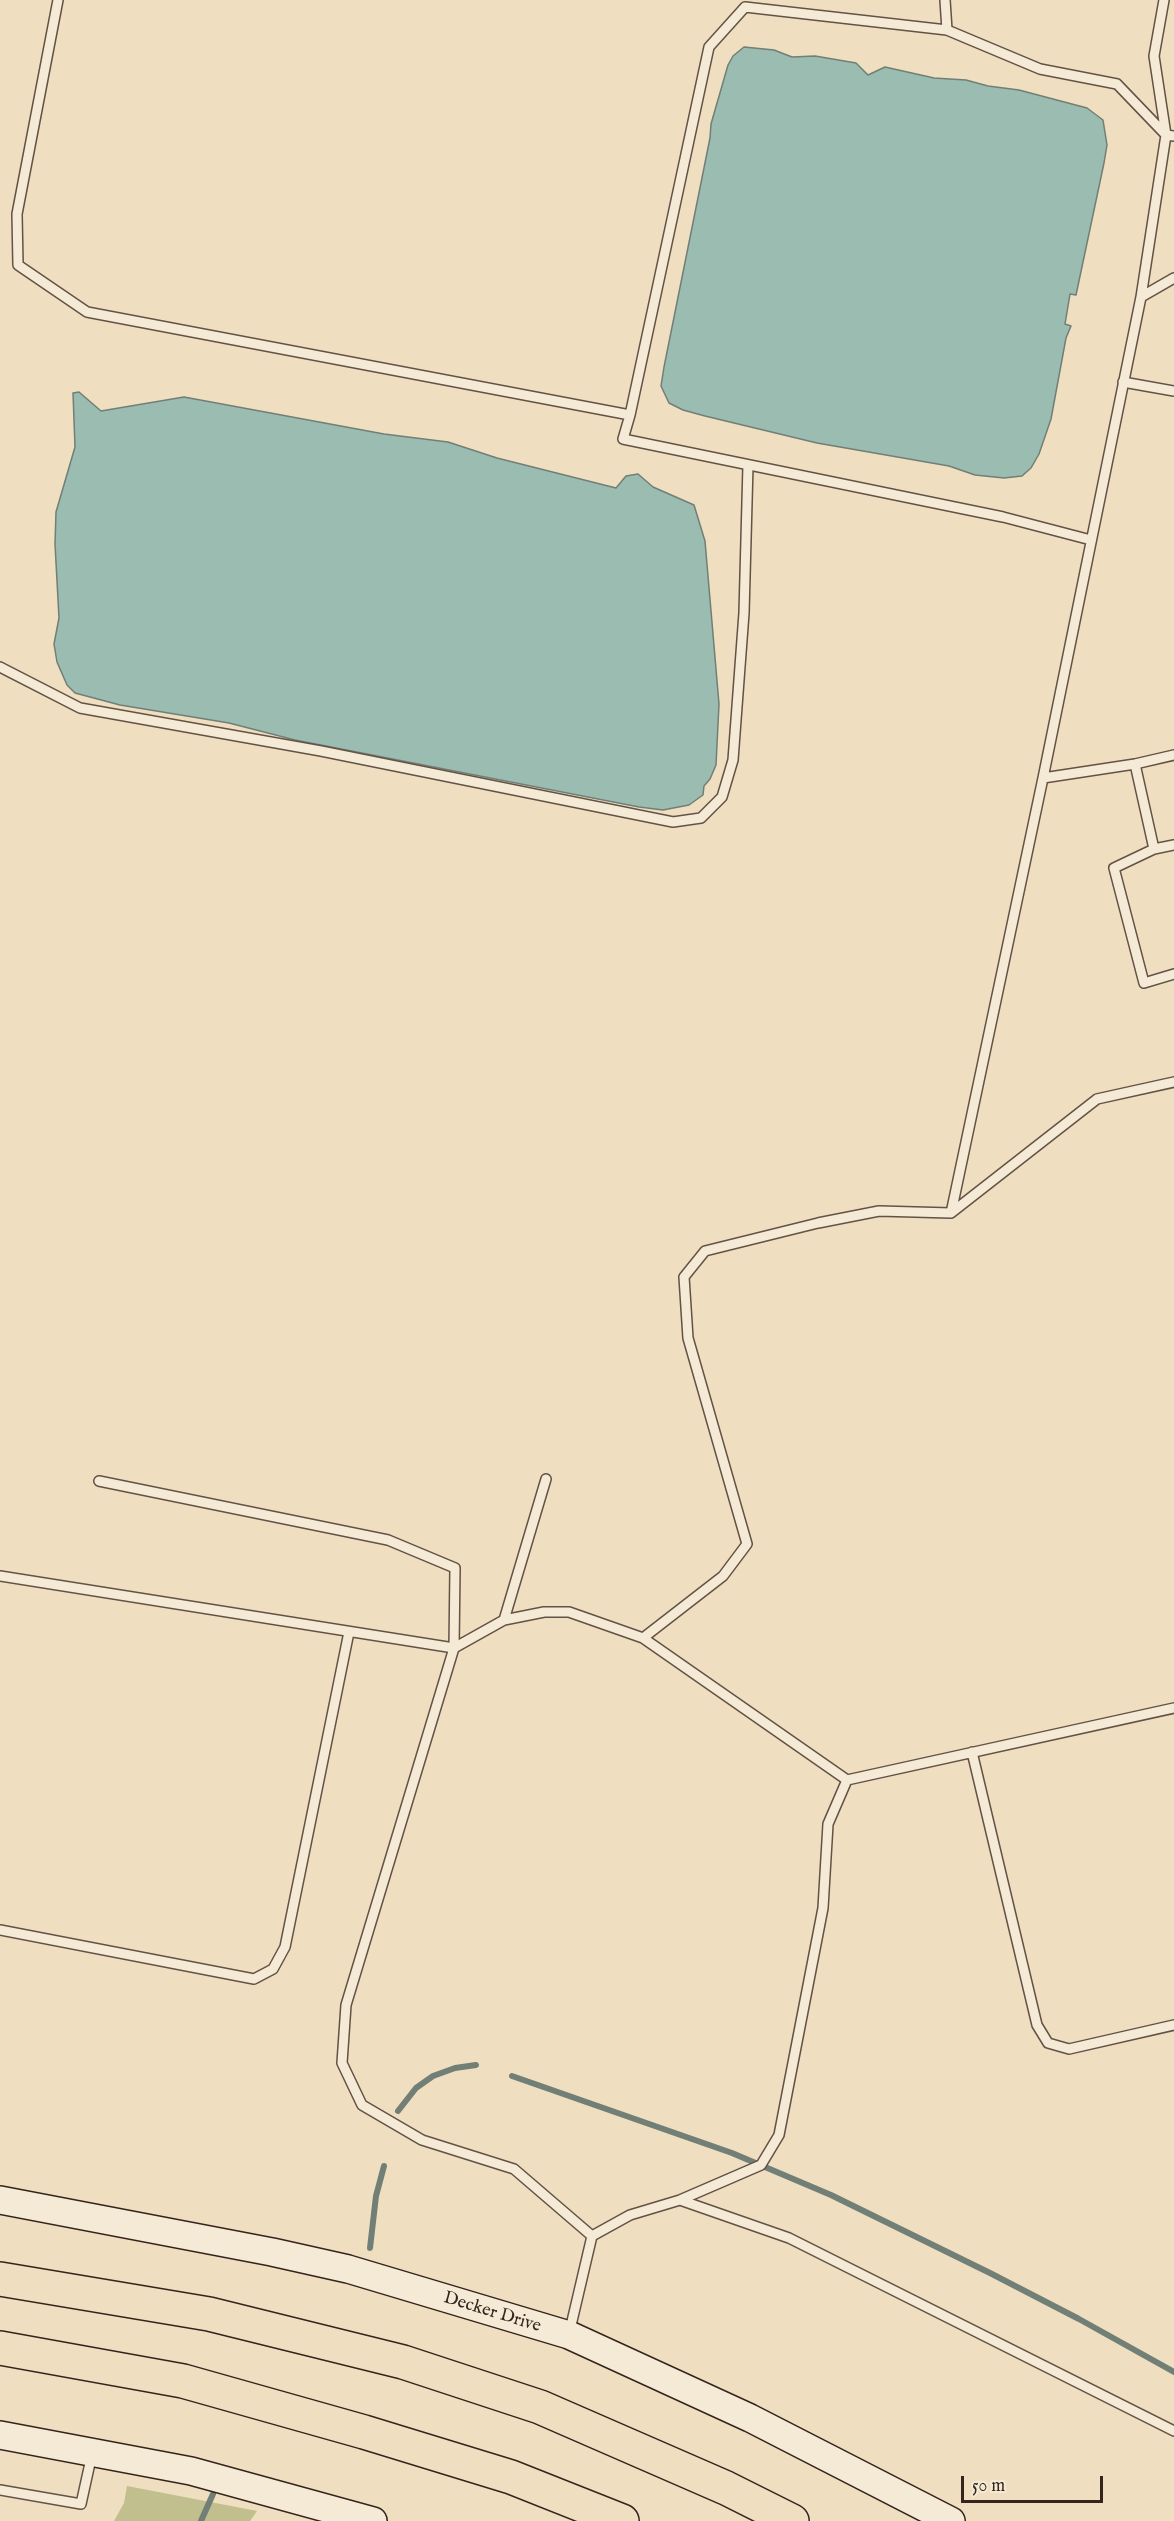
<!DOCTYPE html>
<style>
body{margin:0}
#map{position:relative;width:1174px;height:2521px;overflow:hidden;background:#efdebf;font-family:"IM FELL English",serif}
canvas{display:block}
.scale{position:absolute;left:961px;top:2476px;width:142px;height:27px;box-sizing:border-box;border:3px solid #34241d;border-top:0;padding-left:8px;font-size:18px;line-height:21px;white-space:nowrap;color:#34241d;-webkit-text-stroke:4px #f5ead5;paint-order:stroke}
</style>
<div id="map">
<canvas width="1174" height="2521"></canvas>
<div class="scale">50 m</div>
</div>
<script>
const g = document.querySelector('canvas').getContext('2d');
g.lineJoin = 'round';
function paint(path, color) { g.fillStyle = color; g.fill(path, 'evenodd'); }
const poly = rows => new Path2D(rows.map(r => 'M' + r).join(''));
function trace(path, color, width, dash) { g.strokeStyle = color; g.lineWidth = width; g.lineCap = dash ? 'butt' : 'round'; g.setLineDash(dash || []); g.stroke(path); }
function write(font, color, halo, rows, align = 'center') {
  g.font = font + ' "IM FELL English",serif'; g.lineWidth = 5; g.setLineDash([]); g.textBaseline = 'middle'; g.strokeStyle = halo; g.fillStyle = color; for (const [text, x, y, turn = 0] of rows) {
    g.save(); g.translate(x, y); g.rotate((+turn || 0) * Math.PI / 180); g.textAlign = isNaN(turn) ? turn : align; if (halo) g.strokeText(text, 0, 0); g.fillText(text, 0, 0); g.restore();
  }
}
paint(poly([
 [127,2486,257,2511,250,2521,114,2521,124,2503]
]), '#c0bf8d');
const water = poly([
 [744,47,774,50,792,57,815,56,856,63,868,75,885,67,934,78,966,80,988,86,1019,90,1087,108,1103,120,1107,145,1104,163,1076,295,1070,294,1065,324,1071,326,1066,338,1051,419,1039,454,1031,468,1022,476,1004,478,975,475,949,466,817,443,705,416,683,410,669,403,661,386,664,367,710,138,711,124,728,65,733,56,744,47],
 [79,392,101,411,184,397,384,434,448,442,497,458,616,488,626,476,638,474,653,487,694,505,705,541,719,704,716,765,710,779,704,786,703,795,689,805,663,810,639,807,295,740,229,723,120,705,75,693,67,685,57,662,54,644,59,618,55,544,56,512,75,447,73,393,79,392]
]);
paint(water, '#9abcb1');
trace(water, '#717f76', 1.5);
trace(poly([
 [512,2076,732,2153,831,2195,990,2273,1079,2319,1174,2372],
 [398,2111,416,2088,433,2076,455,2068,476,2065],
 [370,2248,376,2196,384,2166],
 [201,2521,213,2494]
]), '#717f76', 6);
const lane = poly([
 [58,0,17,214,18,265,87,312,630,415,623,439,1003,517,1091,540],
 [945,0,947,30],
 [1141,297,1174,278],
 [1123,382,1174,391],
 [630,415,709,47,745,7,947,30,1040,69,1117,84,1166,135,1174,136],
 [0,667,80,708,321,751,673,822,701,818,722,797,733,760,744,613,748,465],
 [1135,764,1154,849],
 [1043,778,1135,764,1174,755],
 [1174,845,1154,849,1114,868,1144,983,1174,974],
 [951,1213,1043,778,1141,297,1166,135,1154,56,1164,0],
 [99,1481,388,1540,455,1568,454,1648,346,2005,342,2063,362,2105,422,2140,514,2169,592,2236],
 [0,1576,454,1648,504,1620,544,1612,569,1612,643,1638,723,1576,747,1544,688,1338,684,1277,705,1251,818,1223,879,1211,951,1213,1097,1099,1174,1082],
 [504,1620,546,1479],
 [643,1638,847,1780],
 [972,1752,1037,2025,1048,2043,1069,2049,1174,2025],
 [0,1930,254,1979,273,1969,285,1947,349,1632],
 [680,2200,789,2238,1174,2431],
 [569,2334,592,2236,630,2215,680,2200,761,2165,779,2135,823,1908,828,1824,847,1780,1174,1708],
 [0,2490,81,2504,92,2454]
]);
const secondary = poly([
 [0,2200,272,2252,348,2269,569,2335,750,2418,951,2521],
 [0,2435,191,2471,373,2521]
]);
const highway = poly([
 [0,2279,209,2314,403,2362,540,2407,726,2488,792,2521],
 [0,2348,183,2381,364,2432,511,2477,622,2521]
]);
trace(lane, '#635246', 12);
trace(secondary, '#34241d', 30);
trace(highway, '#34241d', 36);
trace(lane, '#f5ead5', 9);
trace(secondary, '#f5ead5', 27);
trace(highway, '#efdebf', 33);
write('18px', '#34241d', '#f5ead5', [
 ["Decker Drive",492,2313,17]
]);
</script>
